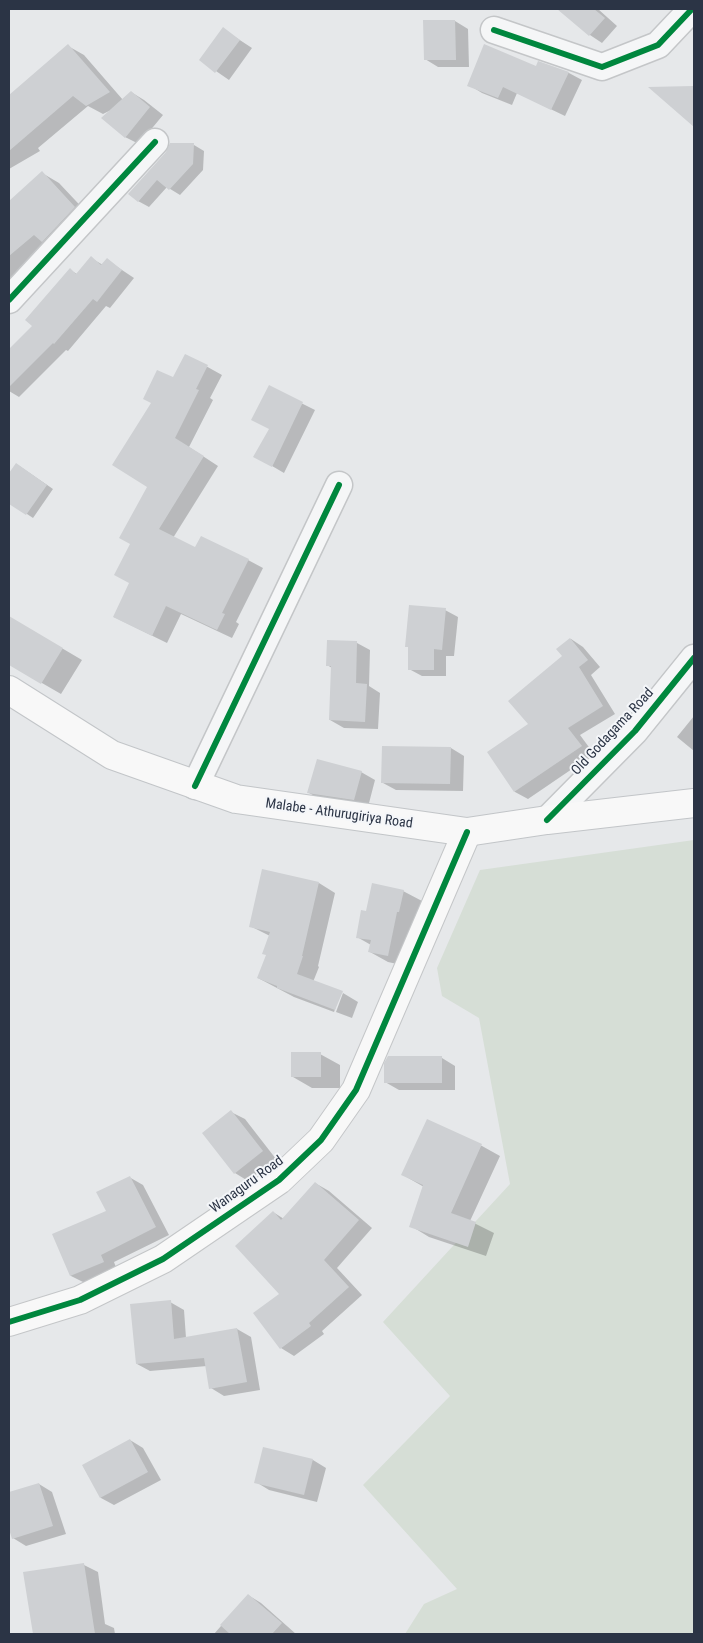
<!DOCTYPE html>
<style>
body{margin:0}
#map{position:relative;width:703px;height:1643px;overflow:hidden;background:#e6e8ea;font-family:"Roboto Condensed",sans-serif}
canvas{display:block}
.frame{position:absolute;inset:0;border:10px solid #2b3445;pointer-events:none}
</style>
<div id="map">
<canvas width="703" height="1643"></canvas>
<div class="frame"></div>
</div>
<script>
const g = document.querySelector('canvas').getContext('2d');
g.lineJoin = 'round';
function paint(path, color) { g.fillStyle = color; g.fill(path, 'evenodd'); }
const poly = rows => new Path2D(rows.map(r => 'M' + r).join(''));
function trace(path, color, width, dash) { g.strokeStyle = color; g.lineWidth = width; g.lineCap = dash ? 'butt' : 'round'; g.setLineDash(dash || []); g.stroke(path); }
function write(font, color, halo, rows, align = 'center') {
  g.font = font + ' "Roboto Condensed",sans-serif'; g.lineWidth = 4; g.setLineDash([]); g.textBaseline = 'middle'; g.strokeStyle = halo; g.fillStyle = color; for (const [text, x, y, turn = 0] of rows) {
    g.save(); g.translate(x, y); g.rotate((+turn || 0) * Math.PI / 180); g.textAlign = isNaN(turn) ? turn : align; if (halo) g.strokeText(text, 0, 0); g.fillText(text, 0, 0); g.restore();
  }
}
paint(poly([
 [694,840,694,1634,405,1634,424,1604,457,1589,363,1485,450,1396,383,1322,510,1184,479,1018,442,996,437,968,480,870]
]), '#d6ded6');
paint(poly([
 [559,9,598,9,617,26,602,43,590,35],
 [455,21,468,29,469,67,438,67,425,59],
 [223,29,252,48,229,80,200,60],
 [68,46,84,55,123,100,131,92,144,100,163,115,139,144,125,137,109,111,103,114,88,106,38,148,40,151,9,169,9,97],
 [539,63,569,73,582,80,565,116,517,93,512,105,482,93,469,85,537,68],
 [693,87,694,88,694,126,651,88],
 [194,145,204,151,203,170,180,195,167,187,149,207,138,201,130,193],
 [42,173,59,183,91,217,50,246,10,279,9,278,9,209,10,207,9,203],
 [91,258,103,265,107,260,134,278,110,308,106,306,68,351,66,350,19,397,9,391,9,351,34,326,70,270,77,274],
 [186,355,222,375,210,398,213,400,189,447,218,466,173,538,196,549,248,560,263,568,236,622,239,624,232,638,181,614,167,643,114,617,131,583,131,544,149,487,174,379],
 [269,387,315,410,284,473,255,456,270,429],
 [18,465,53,489,33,518,9,502,9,479],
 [445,610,458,617,454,656,446,656,446,676,422,676,409,669],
 [9,617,82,660,61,694,9,664],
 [571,639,583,647,600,667,591,675,615,714,580,735,594,754,528,799,515,792,489,753,530,725],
 [328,642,357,643,370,650,369,686,380,693,378,729,344,728,330,720,332,668,327,665],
 [694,716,694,751,677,737],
 [451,748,464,756,463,791,396,790,383,783],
 [361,772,375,780,368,807,322,800,309,793],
 [319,883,335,893,318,966,319,967,313,982,343,993,341,993,334,1012,294,997,258,978,267,955,270,936,250,926],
 [403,891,422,901,406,966,388,962,370,952,371,945,357,937,367,913],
 [343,993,358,1002,352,1018,336,1012],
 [320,1054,340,1065,340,1088,312,1088,293,1077],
 [442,1058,455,1066,455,1090,399,1090,385,1082],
 [231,1112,245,1119,276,1159,248,1181,235,1173],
 [428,1121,482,1146,500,1156,470,1221,494,1233,486,1256,429,1237,411,1226,424,1187,403,1175],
 [129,1177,143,1185,169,1235,114,1262,117,1270,85,1283,71,1276,54,1234,107,1212],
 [315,1183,329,1191,372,1228,337,1268,362,1295,322,1331,324,1334,294,1356,281,1348,281,1294,273,1212,284,1219],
 [170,1302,184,1310,186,1338,237,1329,251,1337,260,1390,224,1396,211,1388,207,1366,150,1371,137,1364],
 [130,1440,143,1448,161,1480,114,1505,101,1498,83,1466],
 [313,1460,326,1468,317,1502,269,1490,256,1482],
 [39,1484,52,1492,66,1534,26,1546,13,1538,9,1524,9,1494],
 [84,1565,98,1572,105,1624,114,1628,115,1634,46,1634,41,1618],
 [248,1595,261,1603,296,1634,214,1634]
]), '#0003');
paint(poly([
 [557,9,594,9,605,18,589,36],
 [423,20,455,20,456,60,424,60],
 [223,27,240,40,215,73,199,60],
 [68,44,110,92,86,106,73,96,9,151,9,95],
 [484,44,536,66,538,61,569,72,551,110,503,87,498,98,467,86],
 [693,86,694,127,648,87],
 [131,91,150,107,125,138,101,118],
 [170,143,194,143,193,164,169,190,157,180,138,202,128,194,166,152],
 [42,171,75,207,42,242,34,235,9,256,9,201],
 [91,256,101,265,107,258,122,270,97,302,93,299,54,344,53,343,9,387,9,349,32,326,25,320,70,268,76,274],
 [185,354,208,365,196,389,199,390,175,438,204,456,159,529,195,547,201,536,249,559,222,613,225,614,217,630,166,606,152,636,113,617,129,583,114,575,130,544,119,538,147,487,112,465,151,403,143,399,157,370,173,377],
 [269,385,303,402,272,467,253,457,269,429,251,420],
 [16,463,47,485,26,515,9,504,9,473],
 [409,605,446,608,442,650,434,649,434,670,408,670,408,647,405,647],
 [9,616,63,648,41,684,9,665],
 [570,638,588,660,579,667,603,706,568,728,582,746,514,792,487,752,528,724,508,701,562,656,556,649],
 [327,640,357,641,356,683,367,684,365,722,329,720,331,666,326,666],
 [382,746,451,747,450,784,381,783],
 [317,759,362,771,354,800,307,793],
 [262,869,319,882,302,956,303,956,297,974,343,991,335,1010,277,988,277,986,257,978,266,955,262,954,270,932,249,927],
 [372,883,404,890,399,912,397,912,388,956,368,952,371,940,356,938,361,910,366,911],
 [291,1052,321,1052,321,1077,291,1077],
 [388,1056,442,1056,442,1083,384,1083,384,1063],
 [231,1110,263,1151,234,1174,202,1133],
 [427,1119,482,1144,451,1213,476,1222,468,1247,409,1227,423,1185,401,1175],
 [130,1176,156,1227,101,1255,104,1262,70,1276,52,1234,106,1211,96,1192],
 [315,1182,359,1220,324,1260,349,1287,309,1323,311,1326,280,1349,253,1313,279,1294,235,1246,273,1211,281,1220],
 [171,1300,174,1339,237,1328,247,1382,209,1389,204,1358,136,1364,130,1304],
 [130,1439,148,1472,100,1498,82,1465],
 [263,1447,313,1459,304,1495,254,1483],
 [39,1483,53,1526,12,1539,9,1529,9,1492],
 [84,1563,95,1634,33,1634,23,1572],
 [248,1594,282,1623,272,1634,230,1634,220,1625]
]), '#ced0d3');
const street = poly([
 [494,30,602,67,658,45,692,9],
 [9,300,155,142],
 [195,786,339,485],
 [547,820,635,731,694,658]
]);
const secondary = poly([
 [9,1322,80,1300,163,1259,279,1180,321,1140,356,1090,467,832]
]);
const primary = poly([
 [9,690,112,755,236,799,467,832,547,820,694,803]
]);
trace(street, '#c4c6c8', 29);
trace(secondary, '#c4c6c8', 30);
trace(primary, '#c2c5c8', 30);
trace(street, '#f5f6f7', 26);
trace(secondary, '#f8f8f8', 28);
trace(primary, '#f8f8f8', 28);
trace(poly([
 [494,30,602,67,658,45,692,9],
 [9,300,155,142],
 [195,786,339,485],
 [547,820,635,731,694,658],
 [9,1322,80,1300,163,1259,279,1180,321,1140,356,1090,467,832]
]), '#00873e', 6);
write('14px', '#2b3445', '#f4f6f9', [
 ["Old Godagama Road",613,732,-47],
 ["Malabe - Athurugiriya Road",339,814,8],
 ["Wanaguru Road",247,1185,-36]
]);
</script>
